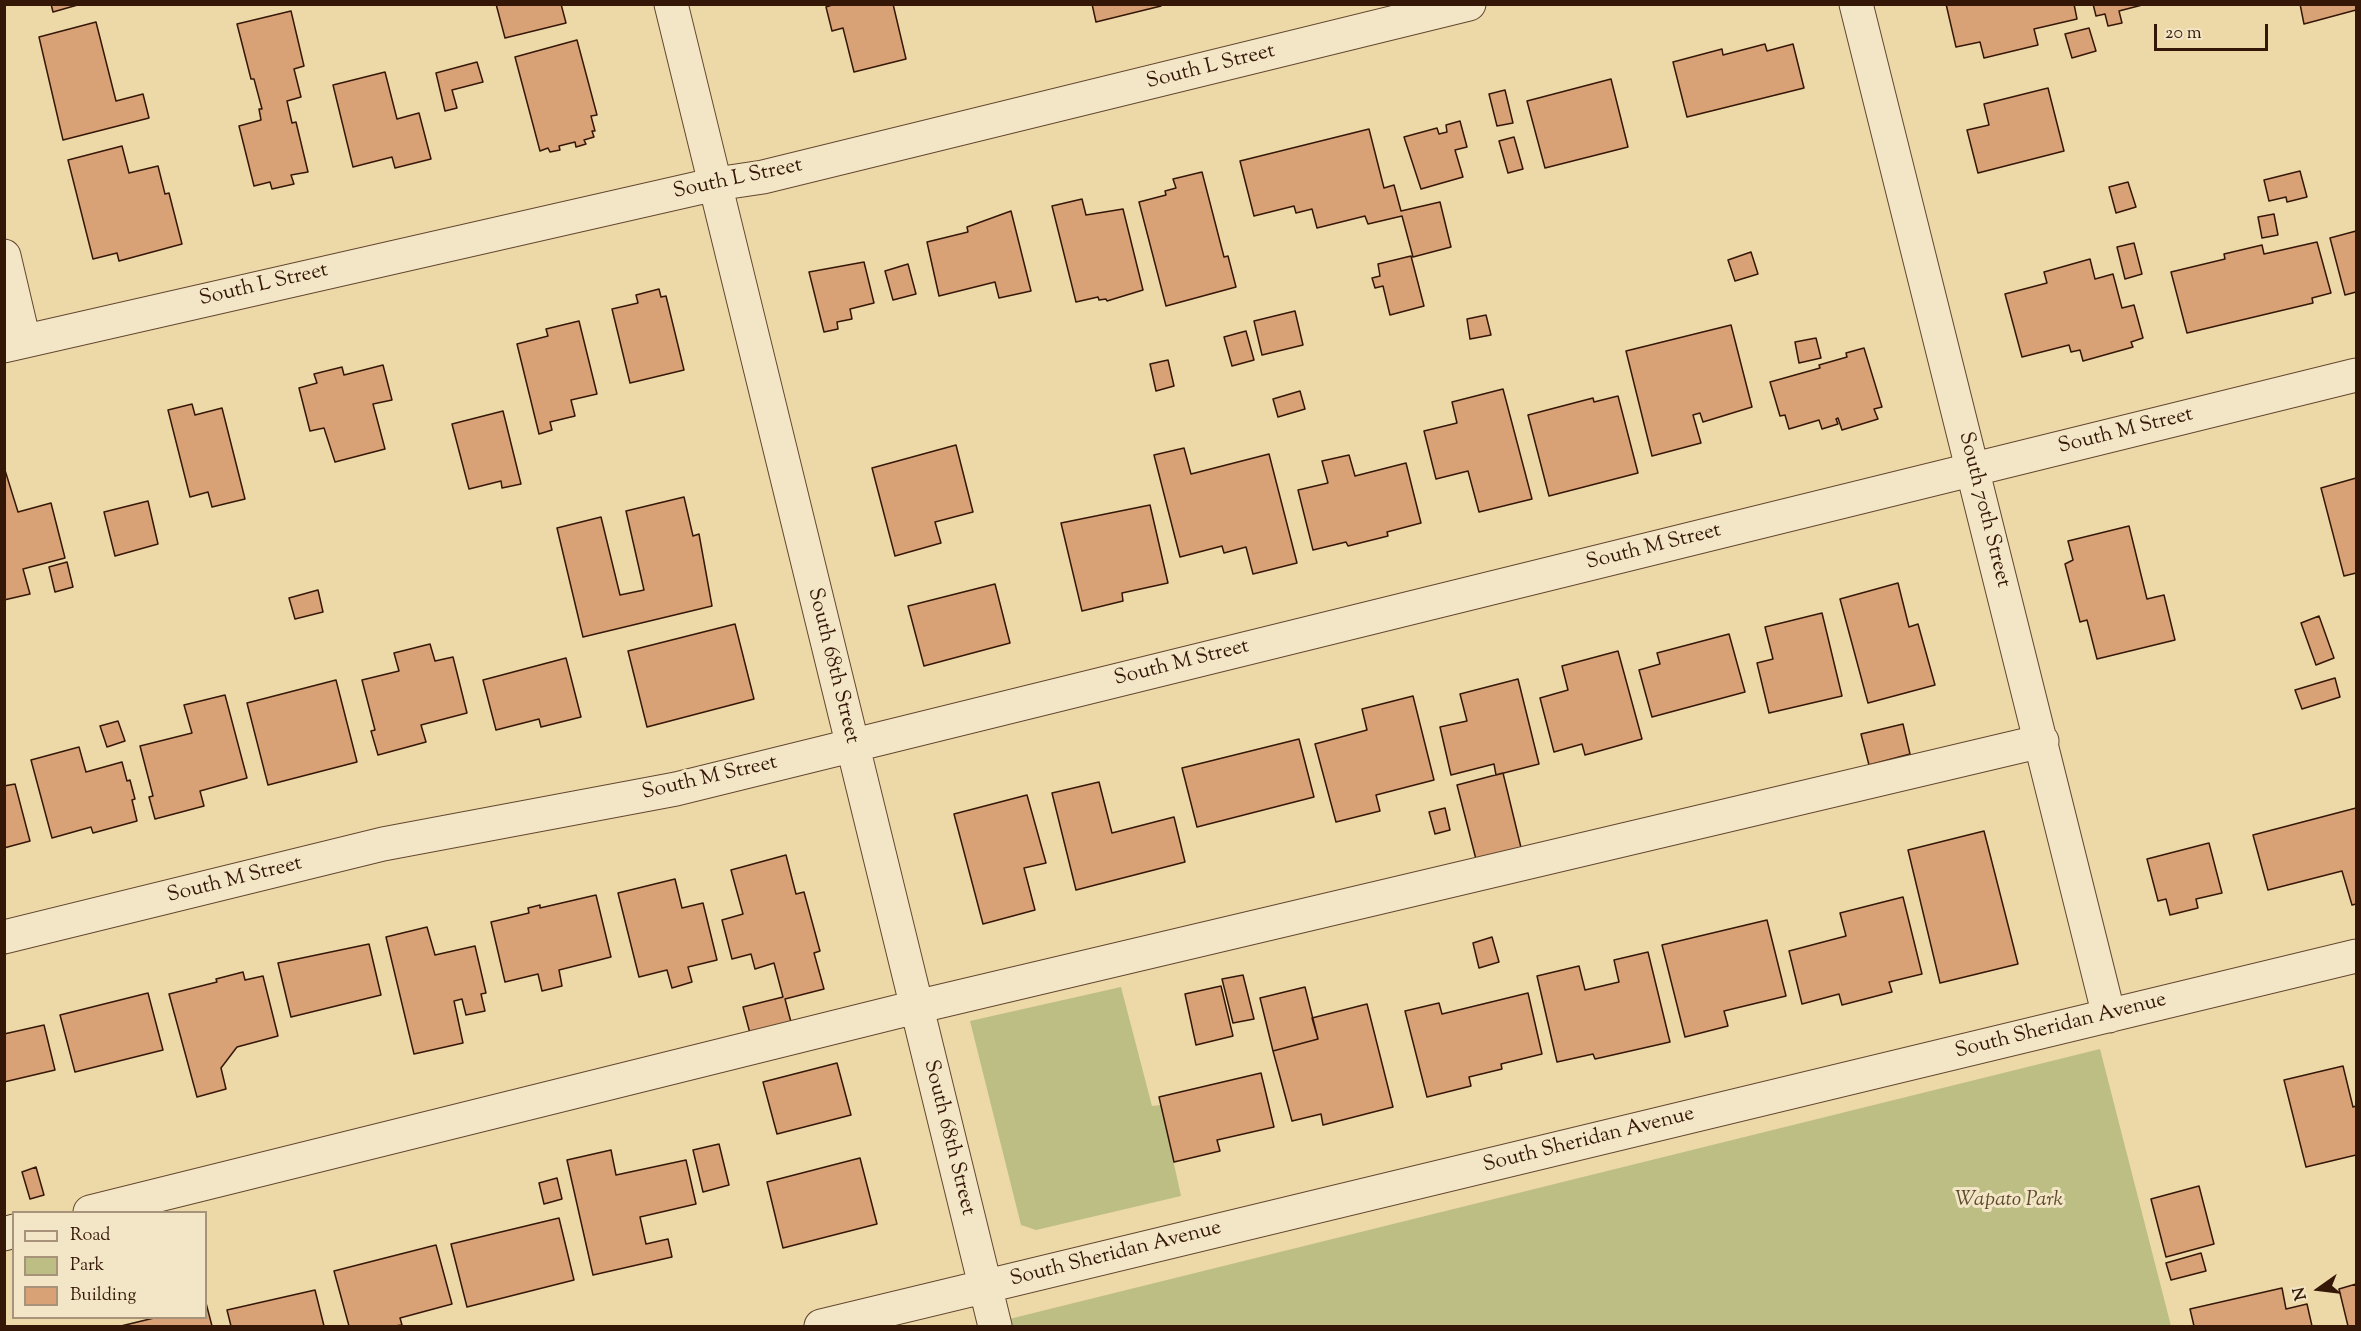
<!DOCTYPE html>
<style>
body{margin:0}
#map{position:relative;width:2361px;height:1331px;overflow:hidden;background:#edd8a7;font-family:"Sorts Mill Goudy",serif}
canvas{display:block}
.frame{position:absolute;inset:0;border:6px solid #351708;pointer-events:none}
.legend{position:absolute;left:12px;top:1211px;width:195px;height:108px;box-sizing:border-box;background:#f3e6c6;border:2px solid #a7937a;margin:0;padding:8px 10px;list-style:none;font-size:18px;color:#351708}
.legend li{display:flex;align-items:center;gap:12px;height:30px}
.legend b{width:30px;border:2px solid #a7937a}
.north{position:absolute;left:2289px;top:1259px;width:60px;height:60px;-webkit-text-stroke:4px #f3e6c6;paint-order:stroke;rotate:256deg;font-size:16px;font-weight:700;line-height:24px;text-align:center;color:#351708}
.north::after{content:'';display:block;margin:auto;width:21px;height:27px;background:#351708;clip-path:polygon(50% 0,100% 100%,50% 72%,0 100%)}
.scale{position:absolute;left:2154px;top:24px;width:114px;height:27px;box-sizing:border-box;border:3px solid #351708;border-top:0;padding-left:8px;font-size:18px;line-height:21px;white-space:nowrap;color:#351708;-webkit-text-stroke:4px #f3e6c6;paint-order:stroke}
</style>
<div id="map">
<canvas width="2361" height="1331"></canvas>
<div class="frame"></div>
<ul class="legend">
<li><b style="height:8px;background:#f3e6c6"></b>Road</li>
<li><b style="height:16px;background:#bcbe84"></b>Park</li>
<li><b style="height:16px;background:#d8a276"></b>Building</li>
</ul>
<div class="north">N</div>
<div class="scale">20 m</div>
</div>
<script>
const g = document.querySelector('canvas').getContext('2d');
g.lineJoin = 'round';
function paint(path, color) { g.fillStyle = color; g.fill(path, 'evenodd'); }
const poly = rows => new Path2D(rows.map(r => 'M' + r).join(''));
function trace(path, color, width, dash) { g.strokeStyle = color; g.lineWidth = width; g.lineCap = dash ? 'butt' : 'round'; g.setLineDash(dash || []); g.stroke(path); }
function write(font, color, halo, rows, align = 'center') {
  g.font = font + ' "Sorts Mill Goudy",serif'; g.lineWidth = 6; g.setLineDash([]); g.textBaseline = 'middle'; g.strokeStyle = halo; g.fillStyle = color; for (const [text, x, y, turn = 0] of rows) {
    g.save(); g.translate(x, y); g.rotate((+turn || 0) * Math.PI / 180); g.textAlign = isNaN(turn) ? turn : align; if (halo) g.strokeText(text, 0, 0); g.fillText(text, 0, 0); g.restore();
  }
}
paint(poly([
 [1121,987,1152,1106,1161,1105,1181,1196,1036,1230,1021,1225,970,1021],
 [2100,1049,2171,1326,981,1326]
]), '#bcbe84');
const building = poly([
 [51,4,81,4,53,12,51,4],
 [496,4,561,4,566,23,505,38,496,4],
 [893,4,906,59,854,72,843,28,832,31,826,7,835,4,893,4],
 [1092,4,1161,4,1161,6,1096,22,1092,4],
 [1946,4,2074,4,2077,19,2034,29,2038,45,1984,58,1980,42,1956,47,1946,4],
 [2093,4,2146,4,2119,11,2122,23,2108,26,2105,14,2096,16,2093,4],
 [2300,4,2356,4,2356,10,2304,24,2300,4],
 [291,11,304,66,294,69,301,97,287,101,292,123,296,122,308,172,291,175,294,184,272,189,270,182,254,186,239,126,261,120,259,109,262,109,254,79,251,79,237,24,291,11],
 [96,22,116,101,143,94,149,118,63,140,39,37,96,22],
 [2089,28,2096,51,2072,58,2065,34,2089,28],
 [577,40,597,115,591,116,595,131,592,131,594,137,584,140,586,144,576,147,575,142,559,146,560,150,550,152,548,148,540,151,515,57,577,40],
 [1765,44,1767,51,1793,44,1804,88,1687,117,1673,62,1722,49,1723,55,1765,44],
 [477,62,483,82,452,90,457,108,445,111,436,73,477,62],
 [385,72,397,119,419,113,431,159,395,168,392,157,353,167,333,85,385,72],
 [1611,79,1628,147,1545,168,1527,101,1611,79],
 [2048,88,2064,151,1978,173,1967,130,1989,125,1984,104,2048,88],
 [1505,90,1513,123,1497,126,1489,94,1505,90],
 [1460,121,1467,147,1455,150,1463,177,1421,189,1404,137,1437,128,1439,134,1447,132,1446,125,1460,121],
 [1369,129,1384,188,1394,185,1401,211,1440,202,1451,247,1413,257,1402,216,1368,224,1365,216,1317,228,1312,209,1296,213,1294,206,1254,216,1240,161,1369,129],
 [1514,137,1523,169,1508,173,1499,141,1514,137],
 [122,146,129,173,158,166,165,194,169,193,182,244,119,261,117,253,93,259,68,160,122,146],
 [2300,171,2307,197,2287,202,2286,197,2269,201,2264,180,2300,171],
 [1202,172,1224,257,1228,256,1236,287,1166,306,1139,202,1166,195,1165,191,1176,188,1173,179,1202,172],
 [2128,182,2136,207,2116,213,2109,187,2128,182],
 [1082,199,1086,215,1123,209,1143,290,1107,301,1106,299,1099,300,1098,297,1076,302,1052,206,1082,199],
 [1011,211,1031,291,999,298,995,282,939,296,927,242,968,232,967,227,1011,211],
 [2274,214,2278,235,2262,238,2258,217,2274,214],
 [2356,231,2356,292,2345,295,2330,238,2356,231],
 [2317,242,2331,293,2312,298,2313,303,2187,333,2171,272,2225,259,2224,254,2262,245,2264,254,2317,242],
 [2134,243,2142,274,2125,279,2117,247,2134,243],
 [1751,252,1758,274,1735,281,1728,260,1751,252],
 [1411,256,1424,306,1390,315,1383,286,1375,288,1372,278,1380,276,1378,264,1411,256],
 [2090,259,2095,279,2113,274,2122,308,2134,305,2143,338,2131,342,2133,347,2083,361,2080,350,2071,352,2069,345,2022,357,2005,294,2047,283,2044,272,2090,259],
 [864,262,874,303,850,309,852,319,837,322,838,329,824,332,809,272,864,262],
 [908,264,916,294,893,300,885,271,908,264],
 [659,289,661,297,666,296,684,370,630,383,612,309,638,303,636,295,659,289],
 [1295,311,1303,345,1262,355,1254,321,1295,311],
 [1486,315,1491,335,1470,339,1467,319,1486,315],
 [579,321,597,394,571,400,575,416,550,422,552,430,539,434,517,344,548,336,546,329,579,321],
 [1731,325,1752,407,1703,422,1700,413,1693,415,1701,443,1652,456,1626,351,1731,325],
 [1246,331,1254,360,1232,366,1224,337,1246,331],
 [1816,338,1821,358,1799,363,1795,342,1816,338],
 [1864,348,1882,407,1874,409,1878,419,1842,430,1838,418,1836,419,1838,424,1822,429,1819,420,1789,429,1785,415,1780,416,1770,382,1820,368,1819,365,1847,357,1846,353,1864,348],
 [1168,360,1174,386,1156,391,1150,364,1168,360],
 [383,365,392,400,373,404,385,449,335,462,324,428,310,431,299,388,317,383,314,374,342,367,344,375,383,365],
 [1503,389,1532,499,1479,512,1468,471,1436,479,1424,431,1457,423,1452,402,1503,389],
 [1300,391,1305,409,1278,417,1273,399,1300,391],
 [1618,396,1638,473,1549,496,1528,415,1593,398,1594,402,1618,396],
 [192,404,195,415,222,408,245,499,212,507,208,492,190,497,168,410,192,404],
 [503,411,521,484,502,488,501,481,469,489,452,424,503,411],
 [956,445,973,512,935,522,941,543,895,556,872,468,956,445],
 [1184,448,1191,474,1269,454,1297,563,1253,574,1246,547,1224,553,1222,546,1180,557,1154,455,1184,448],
 [1349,455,1355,476,1406,463,1421,523,1387,532,1388,536,1348,546,1346,542,1313,550,1298,490,1328,483,1322,461,1349,455],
 [4,467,18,512,51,503,65,558,23,569,30,594,4,600,4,467],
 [2356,478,2356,573,2344,576,2321,488,2356,478],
 [684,497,693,536,699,534,712,606,583,637,557,528,601,517,620,595,644,590,626,511,684,497],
 [148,501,158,544,115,556,104,512,148,501],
 [1150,505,1168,583,1122,593,1123,601,1082,611,1061,523,1150,505],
 [2129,526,2147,599,2164,595,2175,640,2097,659,2087,620,2080,622,2065,564,2073,560,2068,541,2129,526],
 [67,562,73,587,55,592,49,567,67,562],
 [1898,583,1909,627,1918,624,1935,685,1868,703,1840,599,1898,583],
 [995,584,1010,643,924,666,908,606,995,584],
 [318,590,323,612,295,619,289,598,318,590],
 [1822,613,1842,696,1769,713,1757,663,1773,659,1765,627,1822,613],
 [2319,616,2334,658,2316,665,2301,623,2319,616],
 [735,624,754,699,647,727,628,651,735,624],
 [1729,634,1745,692,1652,717,1639,670,1660,664,1657,653,1729,634],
 [430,644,435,661,453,657,467,713,421,725,426,742,378,755,371,731,375,730,362,680,399,671,394,653,430,644],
 [1618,651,1642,739,1585,755,1582,744,1554,752,1540,698,1568,690,1562,666,1618,651],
 [566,658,581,717,541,727,539,719,496,730,483,680,566,658],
 [2335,678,2340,697,2302,709,2295,690,2335,678],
 [1518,679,1539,764,1496,775,1494,764,1451,775,1440,727,1467,721,1460,694,1518,679],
 [336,680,357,762,268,785,247,703,336,680],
 [225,695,247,778,200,791,204,806,155,819,149,797,153,796,140,746,192,733,184,705,225,695],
 [1413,696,1434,780,1376,795,1380,811,1336,822,1315,744,1367,730,1362,709,1413,696],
 [118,721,125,741,107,747,100,726,118,721],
 [1903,724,1910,754,1869,765,1861,734,1903,724],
 [1299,739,1314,797,1197,827,1182,768,1299,739],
 [79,747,86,772,122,762,127,781,130,780,135,799,132,800,137,821,93,833,91,827,52,838,31,760,79,747],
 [1503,773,1524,860,1479,871,1457,785,1503,773],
 [1099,782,1112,833,1174,817,1185,862,1076,890,1052,793,1099,782],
 [15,784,30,841,4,848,4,786,15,784],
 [1027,795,1046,863,1024,868,1035,910,983,924,954,814,1027,795],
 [1445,808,1450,830,1435,834,1429,812,1445,808],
 [2356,808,2356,904,2352,905,2342,871,2268,890,2253,835,2356,808],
 [1984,831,2018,964,1940,983,1908,850,1984,831],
 [2209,843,2222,893,2196,899,2198,908,2170,915,2166,899,2158,901,2147,859,2209,843],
 [786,855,796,894,804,892,820,951,814,953,824,989,785,999,792,1026,751,1037,743,1007,783,997,774,963,755,969,751,954,732,959,722,920,743,914,731,870,786,855],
 [675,879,682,908,703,903,717,960,688,967,692,982,672,988,667,970,639,977,618,893,675,879],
 [596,895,611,957,559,970,562,986,542,991,538,974,505,982,491,922,529,913,528,908,540,905,540,908,596,895],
 [1903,897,1922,974,1889,982,1892,992,1842,1005,1839,994,1802,1004,1789,951,1846,936,1840,913,1903,897],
 [1767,920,1786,996,1724,1011,1728,1026,1685,1037,1662,945,1767,920],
 [427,927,435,955,475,946,486,993,481,994,485,1011,466,1015,462,999,454,1001,463,1043,414,1054,386,937,427,927],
 [1492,937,1499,962,1479,968,1473,943,1492,937],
 [369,944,381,995,291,1017,278,963,369,944],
 [1648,952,1670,1042,1595,1059,1593,1054,1557,1062,1537,976,1579,966,1585,990,1619,982,1614,960,1648,952],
 [243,972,245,980,263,976,278,1036,237,1047,221,1068,226,1089,197,1097,169,994,217,982,216,979,243,972],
 [1243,975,1254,1019,1233,1023,1222,979,1243,975],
 [1221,986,1233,1036,1196,1045,1185,994,1221,986],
 [1305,987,1318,1039,1273,1051,1260,998,1305,987],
 [148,993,163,1050,75,1072,60,1015,148,993],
 [1528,993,1542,1054,1501,1064,1502,1069,1469,1077,1471,1086,1427,1097,1405,1011,1439,1003,1442,1014,1528,993],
 [1367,1004,1393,1107,1323,1125,1321,1114,1292,1121,1273,1051,1318,1039,1312,1018,1367,1004],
 [44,1025,55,1070,4,1082,4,1034,44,1025],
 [837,1063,851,1115,777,1134,763,1082,837,1063],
 [2343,1066,2353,1107,2356,1106,2356,1155,2306,1167,2284,1080,2343,1066],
 [1261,1073,1274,1127,1217,1140,1220,1151,1174,1162,1159,1097,1261,1073],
 [719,1144,729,1185,703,1192,693,1150,719,1144],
 [611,1150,616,1175,686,1160,696,1204,640,1217,646,1244,668,1239,672,1257,593,1275,567,1160,611,1150],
 [860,1158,877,1224,783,1248,767,1182,860,1158],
 [36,1167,44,1195,30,1199,22,1172,36,1167],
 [557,1178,562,1199,544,1204,539,1183,557,1178],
 [2199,1186,2214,1244,2166,1257,2151,1199,2199,1186],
 [559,1218,574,1280,467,1307,451,1244,559,1218],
 [436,1245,452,1304,400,1318,402,1325,395,1326,349,1326,334,1271,436,1245],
 [2201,1253,2206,1271,2171,1280,2166,1263,2201,1253],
 [2356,1284,2356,1326,2348,1326,2339,1289,2356,1284],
 [2282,1288,2286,1309,2307,1304,2312,1326,2194,1326,2190,1309,2282,1288],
 [315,1290,324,1326,231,1326,227,1310,315,1290],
 [206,1303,212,1326,121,1326,154,1318,206,1318,206,1303]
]);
paint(building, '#d8a276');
trace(building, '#351708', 1.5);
const minor = poly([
 [671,4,995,1326],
 [1856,4,2109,1016],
 [4,256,24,341],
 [4,346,716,184,763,177,1469,4],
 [4,937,383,844,676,789,2356,375],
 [90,1212,916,1007,2042,741],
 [4,1234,14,1231],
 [821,1326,2356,956]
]);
trace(minor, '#634730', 35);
trace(minor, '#f3e6c6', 33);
write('21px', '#351708', '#f3e6c6', [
 ["South L Street",1211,68,-14],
 ["South L Street",738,180,-12],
 ["South L Street",264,286,-13],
 ["South M Street",2126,432,-14],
 ["South 70th Street",1983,510,76],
 ["South M Street",1654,548,-14],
 ["South M Street",1182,664,-14],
 ["South 68th Street",832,666,76],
 ["South M Street",710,779,-13],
 ["South M Street",235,881,-14],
 ["South Sheridan Avenue",2061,1027,-14],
 ["South 68th Street",948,1138,76],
 ["South Sheridan Avenue",1589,1141,-14],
 ["South Sheridan Avenue",1116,1255,-14]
]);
write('italic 21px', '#5e492d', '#f3e6c6', [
 ["Wapato Park",2009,1201]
]);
</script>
